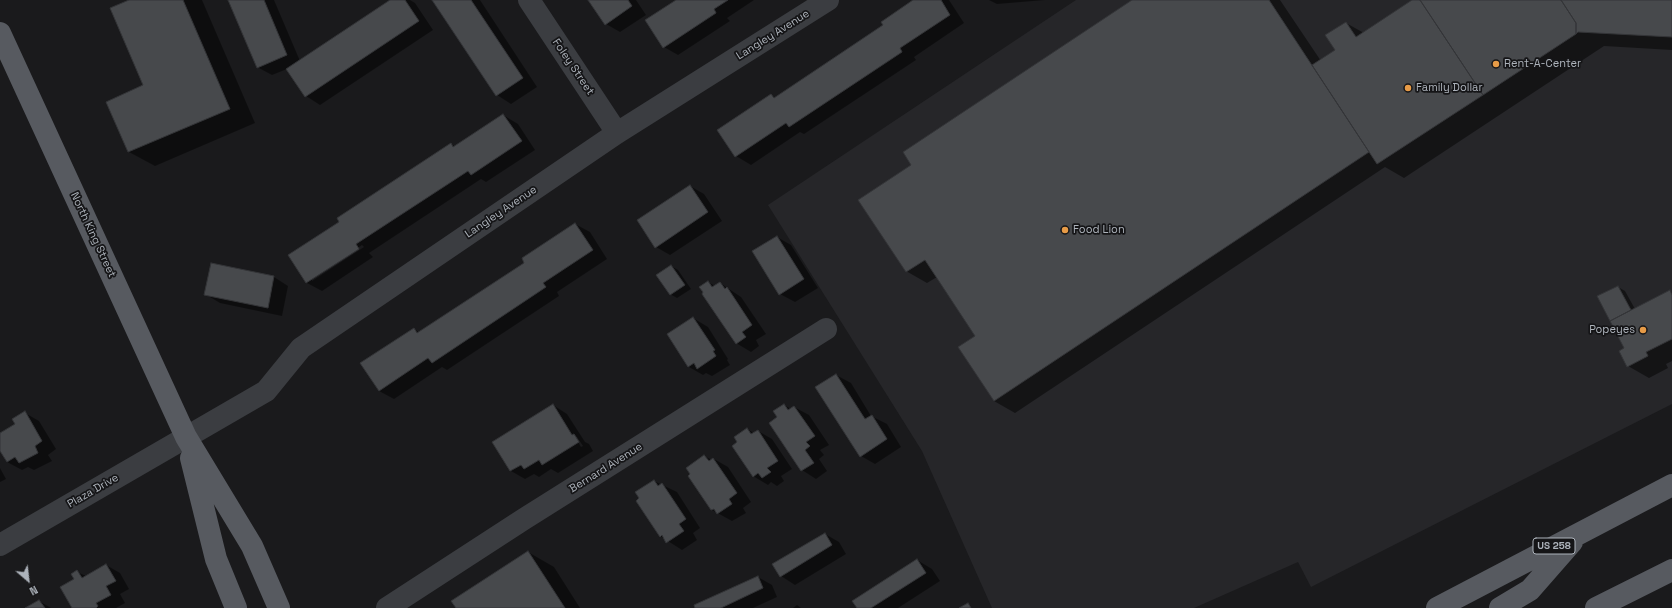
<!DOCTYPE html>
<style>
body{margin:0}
#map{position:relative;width:1672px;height:608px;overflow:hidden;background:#1a1a1c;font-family:"Space Grotesk",sans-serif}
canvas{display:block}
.north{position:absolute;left:8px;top:560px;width:40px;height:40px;-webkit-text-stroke:3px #151517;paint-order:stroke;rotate:152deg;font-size:11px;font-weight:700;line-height:16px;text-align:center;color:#adb3bb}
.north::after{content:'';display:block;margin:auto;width:14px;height:18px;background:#adb3bb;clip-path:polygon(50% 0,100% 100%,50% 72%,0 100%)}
</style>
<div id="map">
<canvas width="1672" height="608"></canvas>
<div class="north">N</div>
</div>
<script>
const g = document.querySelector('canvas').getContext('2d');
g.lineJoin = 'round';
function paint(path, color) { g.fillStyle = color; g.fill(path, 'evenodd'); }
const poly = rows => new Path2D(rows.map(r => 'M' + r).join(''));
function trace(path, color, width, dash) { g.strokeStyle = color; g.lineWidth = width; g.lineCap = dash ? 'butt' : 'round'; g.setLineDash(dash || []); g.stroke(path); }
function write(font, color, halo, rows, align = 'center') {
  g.font = font + ' "Space Grotesk",sans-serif'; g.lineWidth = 3.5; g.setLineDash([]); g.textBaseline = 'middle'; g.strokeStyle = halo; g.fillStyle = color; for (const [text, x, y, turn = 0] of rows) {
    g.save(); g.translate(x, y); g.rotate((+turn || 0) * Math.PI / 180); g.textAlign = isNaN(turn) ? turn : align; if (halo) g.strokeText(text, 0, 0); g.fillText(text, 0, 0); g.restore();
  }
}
paint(poly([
 [1076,0,1672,0,1672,404,1311,587,1298,562,1194,608,992,608,922,451,768,205]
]), '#262629');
paint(poly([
 [131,0,202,0,255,123,155,166,129,152,144,86],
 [229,0,274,0,300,61,392,0,410,0,415,3,433,30,320,105,306,96,287,69,272,75,257,67],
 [434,0,480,0,537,87,511,104,497,95],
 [589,0,636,0,646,15,620,32,606,24],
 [678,0,754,0,727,18,730,21,678,55,664,47],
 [915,0,949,0,964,23,914,57,916,60,804,134,800,132,751,165,736,156,771,95,776,98,885,26],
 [989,0,1045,0,997,4],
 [1134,0,1280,0,1321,61,1337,51,1346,23,1364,33,1414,0,1672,0,1672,50,1604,46,1404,178,1385,167,1015,413,994,401,976,336,937,277,927,283,906,271,913,165],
 [503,115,518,124,535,150,486,182,481,179,369,253,373,257,322,291,307,283,289,256,340,222,451,144,456,147],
 [362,245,364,247,312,281,312,279],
 [690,186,704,194,722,221,670,255,656,247],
 [575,224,590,232,607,259,557,292,559,296,447,370,442,367,394,399,379,391,414,329,420,333,526,263],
 [777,237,791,245,818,288,795,302,780,294],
 [212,264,274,277,288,286,282,316,220,303,205,294],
 [671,266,678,270,691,289,677,298,670,294],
 [708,282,715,286,720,283,741,297,766,334,756,340,759,346,751,352,736,343],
 [1618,287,1625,291,1635,309,1670,291,1672,293,1672,361,1666,364,1668,368,1649,378,1628,366,1625,348,1599,296],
 [693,318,708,327,728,359,727,360,730,365,712,376,706,373,703,375,689,367,668,335],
 [836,375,851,383,871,416,887,424,901,447,875,464,861,456],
 [553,405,567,414,585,442,589,444,593,451,558,473,551,469,539,477,534,474,525,479,511,471,493,443],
 [573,433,577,437,583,446,581,447],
 [784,405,791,409,794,407,809,415,829,445,820,450,824,455,819,459,827,471,816,479,802,470,778,417],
 [25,413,39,421,56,449,48,455,52,461,34,470,28,467,22,470,7,462,0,449,0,434,17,424],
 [747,429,754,433,758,431,772,439,792,469,781,476,784,481,777,486,771,482,768,485,753,476,739,442],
 [704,456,712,460,714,459,728,467,751,502,743,508,746,513,732,521,712,510],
 [0,468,6,479,0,482],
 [654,481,677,492,700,528,693,533,697,540,682,550,660,536],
 [825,534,839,542,846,554,795,585,781,576],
 [528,552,554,567,580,608,457,608],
 [917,560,932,569,940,581,898,608,858,608],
 [106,565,120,573,129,589,120,594,125,603,116,608,73,608,75,579,77,572,86,576],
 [758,577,772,585,777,597,753,608,696,608],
 [39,601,51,608,27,608],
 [797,605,801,608,793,608]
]), '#0007');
const building = poly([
 [129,0,183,0,230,109,128,152,106,102,143,85,110,8,129,0],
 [228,0,264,0,287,55,257,68,228,0],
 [390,0,405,0,419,21,305,97,286,69,390,0],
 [432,0,471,0,523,78,496,96,432,0],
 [588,0,628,0,632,6,605,25,588,0],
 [676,0,728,0,714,9,716,13,663,48,645,20,676,0],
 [913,0,941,0,950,15,900,48,902,52,789,127,786,123,735,157,717,130,771,94,774,98,883,25,881,22,913,0],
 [1132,0,1269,0,1369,152,994,401,958,347,975,336,925,260,906,272,858,200,911,165,903,152,1132,0],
 [1412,0,1420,0,1483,95,1377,164,1312,65,1335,50,1325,35,1346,22,1356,37,1412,0],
 [1420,0,1561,0,1576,23,1576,34,1483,95,1420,0],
 [1561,0,1672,0,1672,37,1578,32,1576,34,1576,23,1561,0],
 [503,114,522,141,471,175,468,171,356,244,359,249,306,283,288,255,339,222,337,218,451,143,453,147,503,114],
 [690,185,708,212,655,248,637,220,690,185],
 [575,223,593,250,543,283,546,287,432,363,428,358,379,391,360,363,414,328,417,333,524,263,522,258,575,223],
 [777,236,804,279,779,295,752,251,777,236],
 [211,263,274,276,268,308,204,295,211,263],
 [671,265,685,285,670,295,656,275,671,265],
 [708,281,712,287,720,282,725,289,727,287,752,325,742,332,746,337,736,344,702,294,703,292,699,287,708,281],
 [1618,286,1631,310,1610,321,1597,296,1618,286],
 [1670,290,1672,295,1672,339,1646,352,1648,356,1627,367,1619,351,1624,348,1610,321,1670,290],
 [693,317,715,350,713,351,716,356,697,369,694,363,688,367,667,334,693,317],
 [836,374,865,419,872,415,887,439,860,457,815,387,836,374],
 [553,404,572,435,574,434,579,442,542,465,539,460,524,469,521,465,510,471,492,442,553,404],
 [784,404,788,410,794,406,815,436,806,442,810,446,805,450,814,463,801,471,769,423,777,417,773,411,784,404],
 [25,411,42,441,35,446,38,453,19,463,15,457,7,462,0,451,0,433,15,424,12,419,25,411],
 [747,428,751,434,758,430,778,461,767,468,771,472,762,478,758,473,753,477,732,446,737,442,734,437,747,428],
 [704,455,709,461,713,458,737,493,729,499,732,504,717,514,714,509,711,510,688,476,690,474,686,468,704,455],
 [654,480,658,486,662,483,686,519,679,524,684,531,666,543,662,535,660,537,636,501,639,498,635,492,654,480],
 [825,533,832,545,780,577,772,564,825,533],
 [528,551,565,608,456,608,451,601,528,551],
 [917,559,926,573,871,608,857,608,852,601,917,559],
 [106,564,116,581,106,586,111,595,96,603,98,606,96,608,72,608,60,587,74,579,71,574,77,570,82,578,106,564],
 [758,576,763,588,721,608,695,608,694,605,758,576],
 [39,600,45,608,25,608,39,600],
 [968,603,971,608,959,608,968,603]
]);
paint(building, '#47494c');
trace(building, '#343538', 1);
trace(poly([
 [529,0,617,133],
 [0,545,266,391,301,348,617,133,828,0],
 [387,608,524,519,826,329]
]), '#3b3d41', 22);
trace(poly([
 [0,33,186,437,252,546,279,608],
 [191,458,216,559,236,608],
 [1437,608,1672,485],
 [1500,608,1530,590,1572,542],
 [1596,608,1672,570]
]), '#575a60', 22);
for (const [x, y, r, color] of [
 [1496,64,4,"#e79b47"],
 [1408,88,4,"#e79b47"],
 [1065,230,4,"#e79b47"],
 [1643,330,4,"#e79b47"]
]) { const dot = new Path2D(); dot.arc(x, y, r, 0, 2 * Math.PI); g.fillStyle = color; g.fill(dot); trace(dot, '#151517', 1.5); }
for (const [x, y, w] of [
 [1554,546,42]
]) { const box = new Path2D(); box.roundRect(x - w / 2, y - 8, w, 16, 3); g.fillStyle = '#151517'; g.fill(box); trace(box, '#adb3bb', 1); }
write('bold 10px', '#adb3bb', null, [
 ["US 258",1554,546]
]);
write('11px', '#adb3bb', '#151517', [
 ["Langley Avenue",773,35,-32],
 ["Foley Street",573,67,56],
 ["Langley Avenue",501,212,-34],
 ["North King Street",93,235,65],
 ["Bernard Avenue",606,468,-32],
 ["Plaza Drive",93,491,-30]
]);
write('11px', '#adb3bb', '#151517', [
 ["Rent-A-Center",1504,64],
 ["Family Dollar",1416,88],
 ["Food Lion",1073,230],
 ["Popeyes",1635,330,"right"]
], 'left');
</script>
